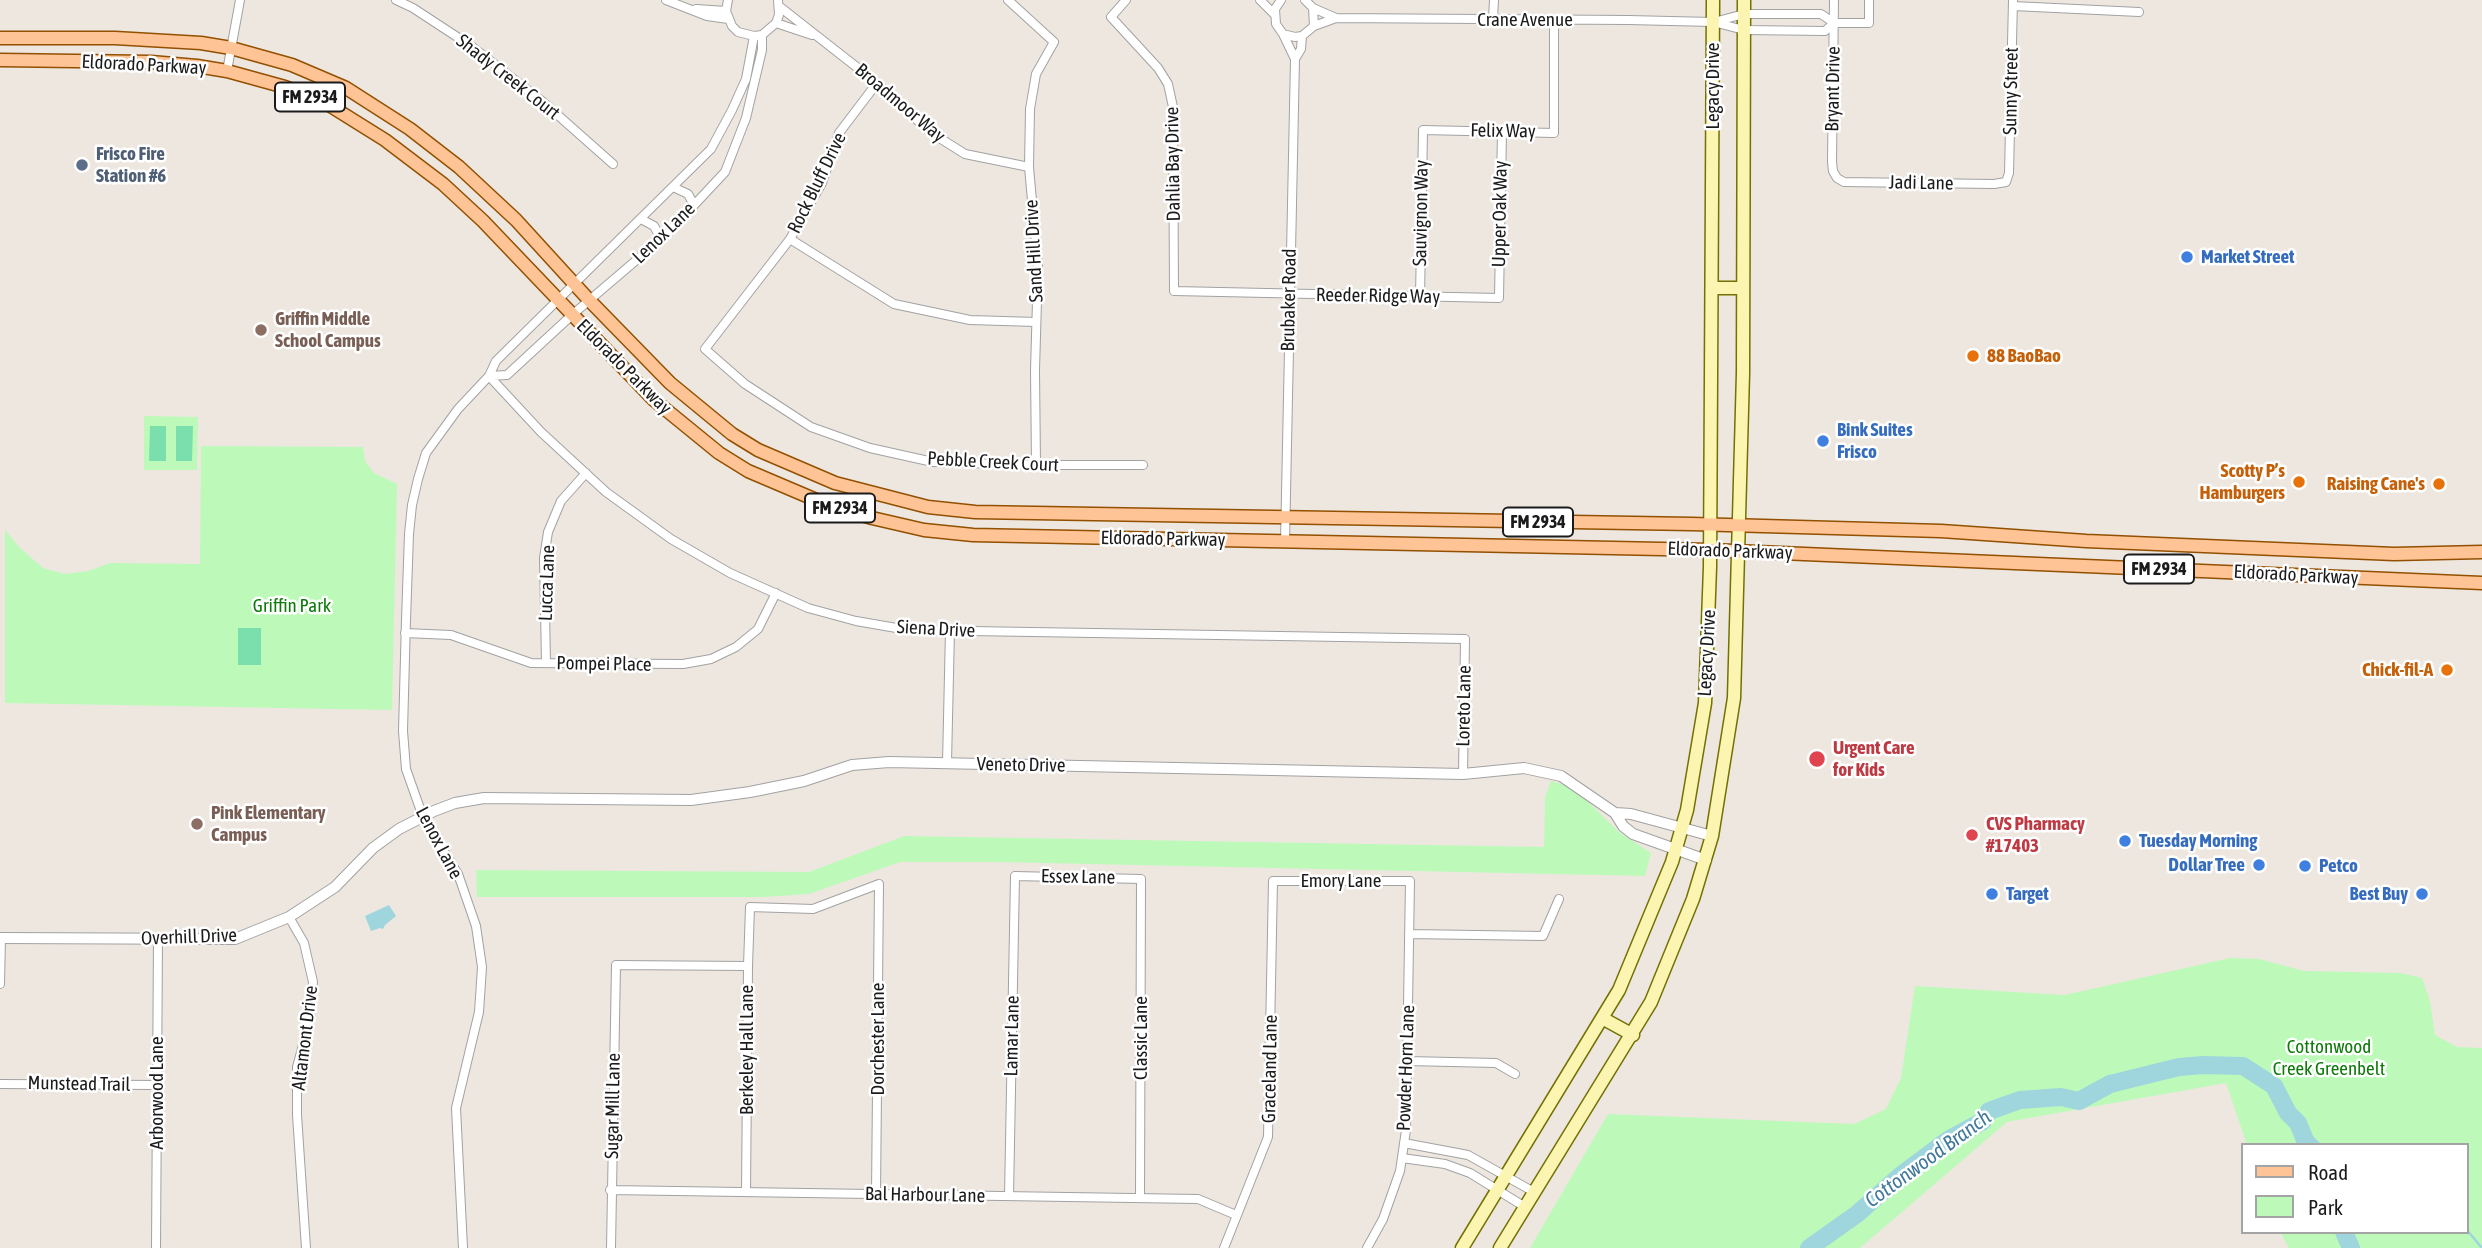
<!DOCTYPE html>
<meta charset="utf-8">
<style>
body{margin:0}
#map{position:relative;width:2482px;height:1248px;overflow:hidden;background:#ede7e0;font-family:"Asap Condensed",sans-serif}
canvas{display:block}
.legend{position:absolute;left:2241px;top:1143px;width:228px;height:91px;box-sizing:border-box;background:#fff;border:2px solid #a4a4a4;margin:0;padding:9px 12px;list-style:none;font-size:21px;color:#1b1b1b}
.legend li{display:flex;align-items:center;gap:14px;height:35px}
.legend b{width:35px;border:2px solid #a4a4a4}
</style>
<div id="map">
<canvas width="2482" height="1248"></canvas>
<ul class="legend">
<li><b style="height:9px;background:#fec495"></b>Road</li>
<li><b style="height:19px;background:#bdfaba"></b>Park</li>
</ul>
</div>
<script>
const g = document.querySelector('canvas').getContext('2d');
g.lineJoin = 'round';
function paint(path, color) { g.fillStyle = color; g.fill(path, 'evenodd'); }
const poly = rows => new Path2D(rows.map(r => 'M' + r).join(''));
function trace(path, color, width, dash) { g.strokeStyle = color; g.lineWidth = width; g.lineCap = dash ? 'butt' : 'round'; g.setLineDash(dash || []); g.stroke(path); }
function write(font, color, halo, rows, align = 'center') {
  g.font = font + ' "Asap Condensed",sans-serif'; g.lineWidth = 5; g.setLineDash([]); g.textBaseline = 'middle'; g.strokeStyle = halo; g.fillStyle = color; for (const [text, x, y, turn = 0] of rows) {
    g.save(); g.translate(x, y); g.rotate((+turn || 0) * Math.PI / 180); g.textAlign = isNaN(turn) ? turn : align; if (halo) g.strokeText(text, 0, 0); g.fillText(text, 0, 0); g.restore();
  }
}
paint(poly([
 [144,416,198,417,197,470,144,470],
 [201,446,363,447,365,461,374,473,397,484,392,710,5,703,5,530,19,547,43,568,65,574,88,571,110,563,200,564],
 [1551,781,1565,785,1581,795,1619,832,1651,853,1645,876,997,862,900,862,809,894,763,897,477,897,476,870,809,872,904,836,1544,847,1545,797],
 [2230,958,2259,959,2304,971,2400,973,2422,978,2430,1001,2435,1035,2457,1047,2482,1048,2482,1248,2289,1248,2280,1232,2466,1232,2466,1145,2247,1145,2226,1083,2007,1122,1860,1248,1530,1248,1608,1114,1854,1124,1886,1109,1901,1078,1915,986,2065,995]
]), '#bdfaba');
paint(poly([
 [150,426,166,426,166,461,149,461],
 [176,426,193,426,192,461,176,461],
 [238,628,261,628,261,665,238,665]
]), '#7bdfad');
paint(poly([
 [389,905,396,916,385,925,383,929,380,928,371,931,365,916]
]), '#9fd6dd');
trace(poly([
 [2298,1123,2320,1145],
 [2466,1229,2482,1248]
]), '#9fd6dd', 2.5);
trace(poly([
 [2344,1232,2351,1248],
 [1809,1248,1857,1214,1900,1176,1948,1140,1983,1121,1989,1111,2020,1100,2061,1097,2079,1101,2110,1084,2179,1067,2203,1065,2243,1066,2274,1086,2288,1113,2298,1123,2307,1145]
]), '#9fd6dd', 18);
const minor = poly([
 [396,0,413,8,471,46,543,102,613,164],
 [666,0,707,16,728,19],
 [728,0,726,11,732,26,738,32,754,36,762,35,776,23,779,15,778,0],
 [1008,0,1054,42,1036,74,1030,109,1029,167,1038,267,1035,370,1036,465],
 [1126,0,1111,17,1158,68,1168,84,1173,107,1174,291,1499,298,1502,131],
 [1260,0,1274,14],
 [1281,0,1275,9,1276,24,1283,34,1295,37,1302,36,1314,26,1313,8,1305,0],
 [1834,0,1832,162,1833,171,1837,178,1844,182,1994,184,2006,182,2009,173,2013,0],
 [2013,6,2139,12],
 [780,7,877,83,930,132,965,154,1029,167],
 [1313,8,1336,18],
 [696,9,726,11],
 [1493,19,1494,0],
 [1714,22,1744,14,1821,14,1834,23],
 [776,23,812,35],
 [1834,23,1869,23,1869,0],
 [1314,26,1336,18,1628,20,1713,22,1744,30,1825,31,1834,23],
 [1283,34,1295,59,1285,542],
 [1295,59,1301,49,1302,36],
 [227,71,240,0],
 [877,83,839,133,822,183,790,239,705,349,745,384,811,427,870,448,933,462,1036,465,1143,465],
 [673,187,688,194,694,205],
 [641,219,654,226,661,239],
 [790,239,894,304,970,320,1036,322],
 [1420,297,1423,130,1554,133,1554,20],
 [489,376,541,432,606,492,671,539,730,573,808,608,856,621,908,630,1465,639,1463,774],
 [489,376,507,375,572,315,667,234,725,172,746,118,762,50,762,35],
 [405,633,451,635,531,663,683,664,711,659,736,647,758,629,776,593],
 [546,663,544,558,548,532,561,501,586,473],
 [947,763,950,630],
 [289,917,304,943,313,982,310,1019,297,1067,297,1115,306,1248],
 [1409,934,1543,936,1559,899],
 [0,984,1,938],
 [1407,1061,1496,1063,1515,1074],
 [0,1084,157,1085],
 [1404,1143,1468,1155,1534,1192],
 [1402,1158,1445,1164,1470,1173,1525,1207],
 [610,1190,1198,1199,1236,1215],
 [746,1192,748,966,750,907,813,909,879,884,876,1194],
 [1009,1196,1015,876,1141,879,1140,1198],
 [156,1248,158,938],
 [463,1248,456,1108,479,1012,482,967,476,926,458,874,423,817,406,769,403,731,406,620,409,534,412,505,418,479,426,453,458,409,489,376,496,361,711,149,732,110,746,79,754,36],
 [611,1248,616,965,748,966],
 [1224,1248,1268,1137,1273,881,1410,881,1406,1130,1400,1171,1383,1219,1367,1248]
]);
const tertiary = poly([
 [1615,813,1631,814,1712,836],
 [0,938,235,939,289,917,335,887,373,848,399,829,434,811,455,803,484,798,691,800,750,792,804,781,852,765,889,762,1463,774,1524,768,1561,776,1615,813,1623,826,1633,834,1706,860]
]);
const secondary = poly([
 [1712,288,1743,288],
 [1602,1018,1633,1035],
 [1462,1248,1619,990,1672,862,1687,810,1705,703,1710,567,1713,0],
 [1500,1248,1651,1002,1693,899,1712,836,1734,698,1743,373,1744,0]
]);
const primary = poly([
 [0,38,115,38,201,43,231,48,292,65,346,88,410,129,459,167,516,220,589,300,670,383,732,434,758,450,835,483,928,507,975,512,1692,524,1941,531,2086,541,2394,554,2482,552],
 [0,60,151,62,197,66,227,71,285,87,329,105,385,140,443,184,483,221,654,400,719,453,748,471,828,505,872,518,924,530,973,535,1711,550,2482,583]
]);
trace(minor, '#a2a2a2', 10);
trace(tertiary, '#a2a2a2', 12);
trace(secondary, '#727102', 15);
trace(primary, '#935000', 15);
trace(minor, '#fff', 8);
trace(tertiary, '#fff', 10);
trace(secondary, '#fbf5b1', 12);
trace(primary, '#fec495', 12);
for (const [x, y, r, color] of [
 [82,165,7,"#5c6f8a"],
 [2187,257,7,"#3f7fe0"],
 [261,330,7,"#8d6e63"],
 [1973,356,7,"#e8710a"],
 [1823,441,7,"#3f7fe0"],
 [2299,482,7,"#e8710a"],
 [2439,484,7,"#e8710a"],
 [2447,670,7,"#e8710a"],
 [1817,759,9,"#e0444e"],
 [197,824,7,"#8d6e63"],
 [1972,835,7,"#e0444e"],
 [2125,841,7,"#3f7fe0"],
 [2259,865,7,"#3f7fe0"],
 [2305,866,7,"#3f7fe0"],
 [1992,894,7,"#3f7fe0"],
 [2422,894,7,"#3f7fe0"]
]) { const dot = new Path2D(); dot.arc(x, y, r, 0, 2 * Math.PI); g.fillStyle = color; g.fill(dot); trace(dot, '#fff', 2.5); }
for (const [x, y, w] of [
 [310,97,70],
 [840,508,70],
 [1538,522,70],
 [2159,569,70]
]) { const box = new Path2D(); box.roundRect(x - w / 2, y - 14.5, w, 29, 5); g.fillStyle = '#fff'; g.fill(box); trace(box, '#1b1b1b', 2); }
write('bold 18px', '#1b1b1b', null, [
 ["FM 2934",310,97],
 ["FM 2934",840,508],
 ["FM 2934",1538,522],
 ["FM 2934",2159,569]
]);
write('19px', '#1b1b1b', '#fff', [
 ["Crane Avenue",1525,20],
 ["Eldorado Parkway",144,65,3],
 ["Shady Creek Court",508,77,38],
 ["Legacy Drive",1713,86,-90],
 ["Bryant Drive",1833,89,-89],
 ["Sunny Street",2011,91,-89],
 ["Broadmoor Way",900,103,40],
 ["Felix Way",1503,131,1],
 ["Dahlia Bay Drive",1173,164,-91],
 ["Rock Bluff Drive",817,183,-64],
 ["Jadi Lane",1921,183,1],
 ["Sauvignon Way",1421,213,-89],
 ["Upper Oak Way",1500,214,-89],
 ["Lenox Lane",664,233,-44],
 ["Sand Hill Drive",1034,251,-93],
 ["Reeder Ridge Way",1378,296,1],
 ["Brubaker Road",1289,300,-89],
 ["Eldorado Parkway",624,367,45],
 ["Pebble Creek Court",993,462,3],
 ["Eldorado Parkway",1163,539,1],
 ["Eldorado Parkway",1730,551,2],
 ["Eldorado Parkway",2296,575,3],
 ["Lucca Lane",547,583,-88],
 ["Siena Drive",936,629,3],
 ["Legacy Drive",1707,653,-87],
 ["Pompei Place",604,664,1],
 ["Loreto Lane",1464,706,-89],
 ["Veneto Drive",1021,765,1],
 ["Lenox Lane",439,843,62],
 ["Essex Lane",1078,877,1],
 ["Emory Lane",1341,881],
 ["Overhill Drive",189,937,-2],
 ["Lamar Lane",1012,1036,-89],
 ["Altamont Drive",305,1038,-83],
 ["Classic Lane",1141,1038,-90],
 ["Dorchester Lane",878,1039,-90],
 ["Berkeley Hall Lane",747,1050,-90],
 ["Powder Horn Lane",1406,1068,-88],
 ["Graceland Lane",1270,1069,-89],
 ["Munstead Trail",79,1084,1],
 ["Arborwood Lane",157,1093,-90],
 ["Sugar Mill Lane",613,1106,-89],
 ["Bal Harbour Lane",925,1195,1]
]);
write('bold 19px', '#4e5e75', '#fff', [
 ["Frisco Fire",96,154],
 ["Station #6",96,176]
], 'left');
write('bold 19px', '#366cbe', '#fff', [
 ["Market Street",2201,257],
 ["Bink Suites",1837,430],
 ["Frisco",1837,452],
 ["Tuesday Morning",2139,841],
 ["Dollar Tree",2245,865,"right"],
 ["Petco",2319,866],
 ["Target",2006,894],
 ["Best Buy",2408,894,"right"]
], 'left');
write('bold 19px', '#785e54', '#fff', [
 ["Griffin Middle",275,319],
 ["School Campus",275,341],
 ["Pink Elementary",211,813],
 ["Campus",211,835]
], 'left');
write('bold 19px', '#c56008', '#fff', [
 ["88 BaoBao",1987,356,"left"],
 ["Scotty P’s",2285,471],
 ["Hamburgers",2285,493],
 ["Raising Cane's",2425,484],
 ["Chick-fil-A",2433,670]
], 'right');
write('19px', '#0d7a09', '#fff', [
 ["Griffin Park",292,606],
 ["Cottonwood",2329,1047],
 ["Creek Greenbelt",2329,1069]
]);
write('bold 19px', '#be3a42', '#fff', [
 ["Urgent Care",1833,748],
 ["for Kids",1833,770],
 ["CVS Pharmacy",1986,824],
 ["#17403",1986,846]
], 'left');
write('italic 21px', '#41799c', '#fff', [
 ["Cottonwood Branch",1928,1159,-36]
]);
</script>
